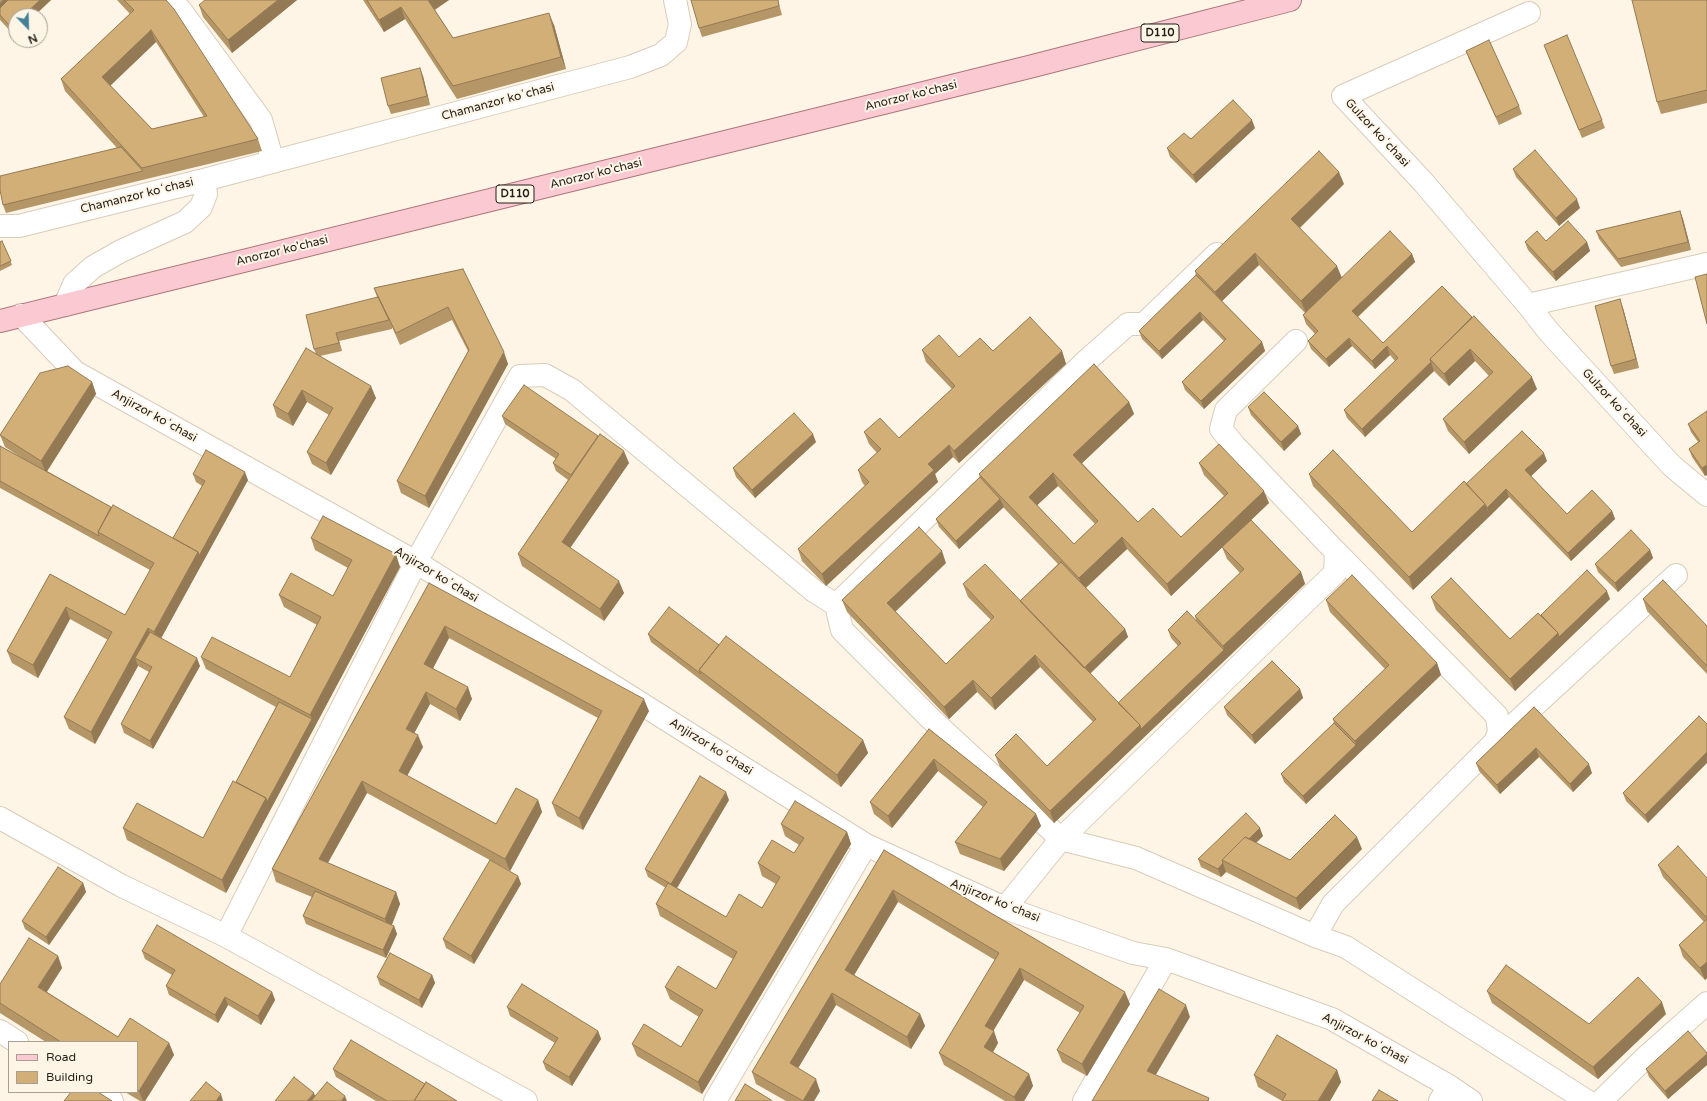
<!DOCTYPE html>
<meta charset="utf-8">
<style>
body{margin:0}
#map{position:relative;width:1707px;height:1101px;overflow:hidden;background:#fff5e6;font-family:"Varela Round",sans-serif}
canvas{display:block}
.legend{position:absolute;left:8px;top:1041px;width:130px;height:52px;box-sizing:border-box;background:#fff5e6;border:1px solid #a79f94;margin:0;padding:5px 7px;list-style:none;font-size:12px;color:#231f18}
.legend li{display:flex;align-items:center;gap:8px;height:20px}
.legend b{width:20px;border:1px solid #a79f94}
.north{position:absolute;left:8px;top:8px;width:40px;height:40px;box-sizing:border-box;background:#fff5e6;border:1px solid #a79f94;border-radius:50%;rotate:157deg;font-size:11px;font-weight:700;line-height:16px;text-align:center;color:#231f18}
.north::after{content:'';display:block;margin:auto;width:14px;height:18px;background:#418095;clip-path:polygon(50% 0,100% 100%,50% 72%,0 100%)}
</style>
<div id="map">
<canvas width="1707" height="1101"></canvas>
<ul class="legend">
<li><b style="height:5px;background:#fbc9d2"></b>Road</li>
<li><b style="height:11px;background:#d3af78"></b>Building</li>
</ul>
<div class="north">N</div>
</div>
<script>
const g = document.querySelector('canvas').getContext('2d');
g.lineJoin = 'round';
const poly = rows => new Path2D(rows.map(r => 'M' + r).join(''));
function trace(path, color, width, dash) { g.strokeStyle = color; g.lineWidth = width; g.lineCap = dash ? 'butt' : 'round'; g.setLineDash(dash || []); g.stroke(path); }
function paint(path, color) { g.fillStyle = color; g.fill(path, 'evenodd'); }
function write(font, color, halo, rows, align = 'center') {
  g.font = font + ' "Varela Round",sans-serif'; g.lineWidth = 4; g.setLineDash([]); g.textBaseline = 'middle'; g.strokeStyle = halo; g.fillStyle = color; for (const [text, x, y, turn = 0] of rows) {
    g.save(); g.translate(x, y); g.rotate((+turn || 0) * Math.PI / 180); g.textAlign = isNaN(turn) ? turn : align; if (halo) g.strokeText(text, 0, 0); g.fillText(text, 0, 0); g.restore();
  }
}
const minor = poly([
 [171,0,182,12,261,120,273,162],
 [1529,13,1343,96,1424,183,1528,305,1549,332,1672,466,1707,495],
 [0,226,19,226,204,180,630,67,661,55,676,42,680,24,675,0],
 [65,305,74,284,93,267,121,251,185,222,201,207,206,194,204,180],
 [1528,305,1707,264],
 [21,315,75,372,416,562,866,845,1005,908,1133,953,1166,959,1332,1019,1449,1086,1471,1101],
 [836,605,1085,362,1128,324,1144,324,1217,254],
 [1495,742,1676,575],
 [0,818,122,886,226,936,526,1101],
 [1005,908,1061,839,1335,573,1336,552,1234,445,1221,429,1226,410,1296,341],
 [226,936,416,562,520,376,545,375,572,390,814,591,836,605,842,630,931,719,1061,839,1136,858,1315,936,1346,947,1587,1101],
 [1315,936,1333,904,1495,742,1499,732,1497,716,1336,552],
 [0,1031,17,1042],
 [98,1092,112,1101],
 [715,1101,866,845],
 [1084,1101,1166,959],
 [1440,1101,1449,1086],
 [1601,1101,1646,1057,1707,1003]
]);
const major = poly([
 [0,321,1029,67,1290,0]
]);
trace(minor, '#d8ccba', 24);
trace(major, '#ad767d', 24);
trace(minor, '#fff', 22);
trace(major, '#fbc9d2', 22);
paint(poly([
 [0,0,51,0,34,16,16,16,16,34,14,35,0,20],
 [117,0,166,0,258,139,262,151,6,213,3,205,117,148,65,91,61,79,130,14],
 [156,42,204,117,152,129,110,85],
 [297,0,232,53,203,17,199,5],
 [363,0,449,0,435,10,453,38,554,25,566,69,457,99,405,19,384,32],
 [778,0,782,15,702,37,699,28],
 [1707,0,1707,103,1661,114,1657,102],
 [1544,45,1602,120,1605,128,1582,138],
 [1466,51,1519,106,1522,114,1499,125,1469,59],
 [423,76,430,105,391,114,388,106],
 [1255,128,1196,183,1170,157,1167,148,1191,139],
 [1513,169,1580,208,1559,226,1516,177],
 [1344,184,1300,228,1341,278,1412,254,1415,262,1358,317,1383,343,1442,286,1537,389,1469,454,1448,431,1443,419,1489,376,1475,361,1449,386,1434,371,1365,437,1347,418,1344,410,1395,361,1390,355,1375,369,1352,346,1329,367,1311,349,1308,341,1315,334,1306,324,1303,315,1305,313,1259,265,1222,301,1262,342,1265,351,1204,409,1185,390,1182,382,1224,341,1203,320,1162,359,1142,339,1139,331,1196,275,1195,271],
 [1680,211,1683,219,1691,250,1621,267,1599,239,1596,231],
 [2,241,12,265,0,271,0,242],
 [1546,241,1587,242,1590,251,1556,281,1528,250,1525,242],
 [463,269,508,364,429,508,401,493,397,481,468,351,452,320,400,345,392,327,392,329,339,341,342,351,320,356,376,398,331,475,312,464,307,452,329,415,307,402,293,426,277,417,273,405,316,354,314,349,377,297,374,288],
 [1623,308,1639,368,1614,374,1611,366],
 [922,350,959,357,993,351,1062,351,1066,364,959,463,953,457,935,474,938,482,826,586,802,561,798,549,865,486,862,482,858,470,877,453,869,444,864,432,899,438,952,389,926,362],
 [92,382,96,394,47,471,111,507,173,538,202,486,196,482,193,474,248,480,161,638,200,666,153,749,124,733,121,724,149,672,138,666,95,744,69,729,64,717,108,640,70,619,38,678,12,663,7,651,50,574,125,615,150,570,0,488,0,446,22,458,5,447,0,435],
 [1129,402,1134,414,1082,463,1138,522,1181,537,1224,496,1204,475,1199,463,1269,503,1251,520,1301,572,1305,584,1054,823,1000,767,995,755,1047,766,1093,722,1040,667,995,710,977,692,949,719,847,612,842,600,946,563,895,611,946,664,991,620,968,597,963,584,1020,601,1058,564,1003,507,959,549,939,527,936,519,980,477,979,474],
 [1058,486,1095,524,1074,544,1037,505],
 [1222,547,1227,559,1240,573,1195,616,1196,620,1168,630,1171,638,1178,646,1118,703,1090,674,1128,637,1125,629,1086,588,1127,549,1171,596],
 [1248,407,1298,426,1301,434,1284,451,1251,415],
 [1707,411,1707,475,1705,476,1692,457,1689,449,1698,442,1691,432,1688,424],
 [502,416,629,463,570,548,624,593,604,621,522,566,518,554,568,480,556,471,553,463,556,459,505,424],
 [816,442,755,498,736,477,733,468],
 [1547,461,1531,476,1567,514,1612,511,1615,519,1571,561,1509,497,1413,590,1313,486,1309,474,1412,532,1466,484],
 [311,538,400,567,226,893,127,840,123,828,203,838,236,782,276,707,206,669,201,657,290,677,317,625,284,607,279,595,333,596,348,568,315,550],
 [1650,550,1653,558,1618,592,1598,572,1595,564],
 [429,583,649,711,583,830,557,816,552,803,598,718,449,638,433,668,472,699,460,721,430,704,414,733,423,747,407,776,496,824,538,800,542,812,510,871,367,793,328,863,396,892,400,904,392,925,394,926,397,934,386,958,306,924,303,916,312,897,276,882,272,869],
 [1431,597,1510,639,1541,615,1610,599,1515,691,1436,610],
 [1643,599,1707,626,1707,674,1647,611],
 [1326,600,1437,663,1441,675,1306,804,1284,782,1281,774,1334,723,1333,719,1385,669,1330,612],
 [648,634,719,645,863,740,868,753,841,787,651,642],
 [1300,689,1303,698,1255,744,1227,715,1224,707],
 [1534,707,1592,773,1573,792,1539,757,1500,794,1479,771,1476,763],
 [1699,716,1648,823,1626,801,1623,793],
 [929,729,1036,814,1041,826,1004,871,960,854,955,842,983,807,938,771,892,828,874,814,870,802],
 [729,800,677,888,726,917,762,908,776,884,762,876,758,863,794,853,799,845,785,836,781,824,847,832,851,844,702,1094,637,1056,632,1044,681,1047,699,1017,670,999,665,987,716,989,733,959,660,916,656,904,666,888,648,877,645,869],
 [1263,836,1256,843,1290,860,1362,849,1300,910,1226,872,1221,877,1201,867,1198,859],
 [884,850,1130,1004,1087,1076,1062,1062,1057,1050,1080,1013,1024,980,993,1031,998,1043,993,1052,1029,1074,1033,1086,1024,1101,1005,1101,944,1065,939,1053,995,960,898,902,854,975,920,1014,925,1026,911,1049,836,1005,798,1068,820,1091,814,1101,786,1101,756,1084,752,1072],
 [1658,865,1707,878,1707,978,1705,980,1683,957,1679,945,1704,922,1663,877],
 [518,876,521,884,474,964,446,948,443,939],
 [83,883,86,892,49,945,25,929,22,921],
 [142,951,272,992,275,1000,261,1025,228,1005,218,1023,169,995,166,986,172,975,145,959],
 [58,956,62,968,47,992,118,1037,169,1043,174,1055,145,1101,140,1101,125,1092,137,1092,137,1042,46,1042,0,1013,0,984],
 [432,975,435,983,422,1008,380,985,377,977],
 [1487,991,1589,1024,1666,1014,1598,1079,1492,1003],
 [507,1007,598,1031,601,1039,572,1086,546,1070,543,1062,555,1043,510,1016],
 [1707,1053,1707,1065,1668,1099,1649,1077,1646,1069],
 [333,1069,425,1084,457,1101,376,1101,336,1077],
 [1337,1070,1341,1082,1330,1101,1282,1101,1258,1087,1254,1075]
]), '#b59667');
paint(poly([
 [3,0,20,0,0,15,0,3],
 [40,0,51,0,34,16,23,16],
 [278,0,297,0,232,53,228,40],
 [428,0,449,0,432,11],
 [401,7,405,19,384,32,379,20],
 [549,13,554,25,566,69,561,57],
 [16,22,16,34,14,35,11,27],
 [151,30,156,42,107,89,102,77],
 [420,68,423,76,430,105,427,96],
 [1252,120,1255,128,1196,183,1193,175],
 [1339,172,1344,184,1296,231,1291,219],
 [1577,199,1580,208,1559,226,1556,218],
 [1680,211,1683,219,1691,250,1688,242],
 [1587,242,1590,251,1556,281,1553,272],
 [1255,253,1259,265,1219,304,1215,292],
 [1412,254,1415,262,1355,319,1352,311],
 [1337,266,1342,278,1306,313,1301,301],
 [1620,299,1623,308,1639,368,1636,359],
 [1200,312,1203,320,1162,359,1159,351],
 [336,333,339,341,342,351,339,343],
 [1349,338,1352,346,1329,367,1326,359],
 [1262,342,1265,351,1204,409,1201,401],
 [1387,346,1390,355,1375,369,1372,361],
 [1470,349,1475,361,1449,386,1444,374],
 [1062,351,1066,364,959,463,954,451],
 [504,352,508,364,429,508,425,496],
 [1431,362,1434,371,1365,437,1362,429],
 [1532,377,1537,389,1469,454,1464,442],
 [92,382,96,394,46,473,41,461],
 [371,386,376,398,331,475,326,463],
 [302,390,307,402,293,426,288,414],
 [1129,402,1134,414,1078,467,1073,455],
 [1298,426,1301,434,1284,451,1281,442],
 [813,434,816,442,755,498,752,490],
 [949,445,953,457,935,474,938,482,826,586,822,574,928,464],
 [624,451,629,463,566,554,562,542],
 [1544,453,1547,461,1528,479,1525,470],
 [1707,465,1707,475,1705,476,1702,468],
 [245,472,248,480,158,644,154,632,198,552],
 [1053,473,1058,486,1033,509,1029,497],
 [1506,489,1509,497,1490,516,1487,508],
 [1264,491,1269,503,1171,596,1167,584],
 [1000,499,1004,507,959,549,956,541],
 [1485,504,1490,516,1413,590,1409,577],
 [1612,511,1615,519,1571,561,1568,553],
 [1122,537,1127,549,1083,590,1079,578],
 [1650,550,1653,558,1618,592,1615,583],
 [942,551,946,563,892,615,887,603],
 [396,554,400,567,226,893,222,880,266,798,312,719,310,715],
 [1301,572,1305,584,1054,823,1050,811,1140,725,1224,650,1223,646],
 [619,581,624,593,604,621,600,609],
 [1607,591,1610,599,1515,691,1510,679,1558,633],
 [66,607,70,619,38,678,33,665],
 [445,626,449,638,429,676,424,664],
 [148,628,153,641,135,658,138,666,95,744,91,732],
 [1125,629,1128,637,1086,677,1083,669],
 [1035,655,1040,667,995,710,991,698],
 [197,658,200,666,153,749,150,741],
 [1437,663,1441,675,1306,804,1303,796,1356,745,1355,741],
 [973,680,977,692,949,719,944,707],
 [468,687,472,699,460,721,456,709],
 [1300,689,1303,698,1255,744,1252,735],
 [426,692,430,704,410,741,406,729],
 [644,699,649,711,583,830,579,818],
 [418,735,423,747,403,783,399,771],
 [863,740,868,753,841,787,837,775],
 [1536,748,1539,757,1500,794,1497,785],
 [1707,752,1707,763,1648,823,1645,815],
 [934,759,938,771,892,828,888,816],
 [1589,764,1592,773,1573,792,1570,784],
 [362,781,367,793,323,871,319,859],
 [726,792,729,800,674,893,671,884],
 [538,800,542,812,510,871,505,859],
 [1036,814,1041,826,1004,871,1000,859],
 [1260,828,1263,836,1233,865,1225,862],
 [847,832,851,844,702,1094,698,1082],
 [1357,837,1362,849,1300,910,1296,898],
 [1223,863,1226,872,1221,877,1218,869],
 [518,876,521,884,474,964,471,956],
 [83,883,86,892,49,945,46,937],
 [893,890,898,902,850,982,845,970],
 [396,892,400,904,389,931,385,919],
 [394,926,397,934,386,958,383,950],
 [58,956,62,968,42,999,38,987],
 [1707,962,1707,978,1705,980,1700,968],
 [1020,968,1024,980,989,1038,985,1026],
 [432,975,435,983,422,1008,419,1000],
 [272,992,275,1000,261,1025,258,1016],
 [1125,992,1130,1004,1087,1076,1082,1064],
 [832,993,836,1005,794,1075,790,1063],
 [225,997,228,1005,218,1023,215,1015],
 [1662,1002,1666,1014,1598,1079,1593,1067],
 [1186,1005,1190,1017,1151,1083,1147,1071],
 [920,1014,925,1026,911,1049,907,1037],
 [598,1031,601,1039,572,1086,569,1077],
 [994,1031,998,1043,989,1059,984,1047],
 [169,1043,174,1055,145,1101,143,1101,139,1091],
 [1707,1054,1707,1065,1668,1099,1665,1091],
 [1337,1070,1341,1082,1330,1101,1318,1101],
 [1029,1074,1033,1086,1024,1101,1016,1101,1014,1097],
 [816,1079,820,1091,814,1101,803,1101],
 [314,1093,317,1101,307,1101],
 [221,1094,223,1101,216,1101],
 [345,1096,347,1101,341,1101]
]), '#947a54');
const building = poly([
 [8,0,40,0,23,16,16,16,16,22,11,27,0,15,0,8,8,0],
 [124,0,166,0,174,9,258,139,142,168,61,79,134,10,124,0],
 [151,30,207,116,152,129,102,77,151,30],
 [205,0,278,0,228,40,199,5,205,0],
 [367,0,428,0,453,38,549,13,561,57,453,86,401,7,379,20,367,0],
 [691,0,778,0,779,6,699,28,691,0],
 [1632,0,1707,0,1707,90,1657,102,1632,0],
 [1567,35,1602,120,1579,130,1544,45,1567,35],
 [1489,40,1519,106,1496,117,1466,51,1489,40],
 [420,68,427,96,388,106,381,78,420,68],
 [1233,100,1252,120,1193,175,1167,148,1184,133,1191,139,1233,100],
 [121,147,143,171,3,205,0,190,0,176,121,147],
 [1535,150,1577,199,1556,218,1513,169,1535,150],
 [1319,151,1339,172,1291,219,1337,266,1301,301,1255,253,1215,292,1195,271,1319,151],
 [1680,211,1688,242,1618,259,1596,231,1680,211],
 [1568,221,1587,242,1553,272,1525,242,1537,231,1546,241,1568,221],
 [1390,231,1412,254,1352,311,1383,343,1442,286,1472,317,1430,359,1431,362,1362,429,1344,410,1398,358,1387,346,1372,361,1349,338,1326,359,1308,341,1318,331,1303,315,1390,231],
 [2,241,11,261,0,266,0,242,2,241],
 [463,269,504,352,425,496,397,481,469,350,448,307,396,333,374,288,463,269],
 [1707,274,1707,324,1695,277,1707,274],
 [1196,275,1262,342,1201,401,1182,382,1226,339,1200,312,1159,351,1139,331,1196,275],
 [378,297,389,320,336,333,339,343,314,349,306,315,378,297],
 [1620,299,1636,359,1611,366,1595,306,1620,299],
 [1474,316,1532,377,1464,442,1443,419,1493,372,1470,349,1444,374,1430,359,1474,316],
 [1030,317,1062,351,954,451,949,445,928,464,934,470,822,574,798,549,869,482,858,470,881,449,864,432,880,418,899,438,955,386,922,350,939,335,959,357,980,338,993,351,1030,317],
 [306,348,371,386,326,463,307,452,333,408,302,390,288,414,273,405,306,348],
 [1094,364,1129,402,1073,455,1138,522,1153,508,1181,537,1228,493,1199,463,1219,444,1264,491,1167,584,1122,537,1079,578,979,474,1094,364],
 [1053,473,1098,521,1074,544,1029,497,1053,473],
 [68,366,92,382,41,461,0,435,40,373,68,366],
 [524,385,598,436,571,475,553,463,559,454,502,416,524,385],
 [1264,392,1298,426,1281,442,1248,407,1264,392],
 [1707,411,1707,465,1702,468,1689,449,1700,441,1688,424,1707,411],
 [794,413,813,434,752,490,733,468,794,413],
 [1522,431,1544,453,1525,470,1567,514,1592,490,1612,511,1568,553,1506,489,1487,508,1485,504,1466,484,1522,431],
 [600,434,624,451,562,542,619,581,600,609,518,554,600,434],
 [0,446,111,507,98,532,99,536,0,481,0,446],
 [206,450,245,472,199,556,198,552,173,538,205,481,193,474,206,450],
 [1333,450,1412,532,1464,481,1485,504,1409,577,1309,474,1333,450],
 [980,477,1000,499,956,541,936,519,980,477],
 [113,505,198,552,154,632,148,628,91,732,64,717,112,632,66,607,33,665,7,651,50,574,125,615,154,563,98,532,113,505],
 [323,516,396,554,310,715,201,657,212,637,290,677,321,617,279,595,291,573,333,596,352,560,311,538,323,516],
 [1251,520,1301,572,1223,646,1195,616,1244,569,1222,547,1251,520],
 [919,527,942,551,887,603,946,664,994,617,963,584,985,564,1140,725,1050,811,995,755,1016,734,1047,766,1096,719,1035,655,991,698,973,680,944,707,842,600,919,527],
 [1631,530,1650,550,1615,583,1595,564,1631,530],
 [1061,562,1125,629,1084,668,1020,601,1061,562],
 [1587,570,1607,591,1559,637,1558,633,1541,615,1587,570],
 [1352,575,1437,663,1355,741,1333,719,1389,665,1326,600,1352,575],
 [1451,578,1510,639,1538,613,1558,633,1510,679,1431,597,1451,578],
 [1663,580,1707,626,1707,666,1643,599,1663,580],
 [429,583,644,699,579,818,552,803,602,711,445,626,424,664,468,687,456,709,426,692,406,729,418,735,399,771,496,824,516,788,538,800,505,859,362,781,319,859,396,892,385,919,272,869,429,583],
 [669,607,719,645,699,670,701,674,648,634,669,607],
 [1187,611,1224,650,1141,729,1140,725,1118,703,1181,643,1168,630,1187,611],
 [150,632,197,658,150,741,121,724,152,667,135,658,150,632],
 [726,636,863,740,837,775,699,670,726,636],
 [1272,661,1300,689,1252,735,1224,707,1272,661],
 [279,702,312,719,267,802,266,798,236,782,279,702],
 [1534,707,1589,764,1570,784,1536,748,1497,785,1476,763,1534,707],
 [1699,716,1707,724,1707,752,1645,815,1623,793,1699,716],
 [1334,723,1356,745,1303,796,1281,774,1334,723],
 [929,729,1036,814,1000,859,955,842,987,802,934,759,888,816,870,802,929,729],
 [700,776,726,792,671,884,645,869,700,776],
 [233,781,266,798,222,880,123,828,137,803,203,838,233,781],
 [795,801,847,832,698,1082,632,1044,644,1024,681,1047,703,1010,665,987,678,966,716,989,737,952,656,904,668,883,726,917,739,894,762,908,780,877,758,863,772,840,794,853,804,838,781,824,795,801],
 [1246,813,1260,828,1249,839,1245,837,1222,860,1223,863,1218,869,1198,859,1246,813],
 [1335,815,1357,837,1296,898,1222,860,1245,837,1290,860,1335,815],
 [1678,846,1707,878,1707,918,1658,865,1678,846],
 [884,850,1125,992,1082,1064,1057,1050,1084,1006,1020,968,985,1026,994,1031,984,1047,1029,1074,1014,1097,939,1053,999,953,893,890,845,970,920,1014,907,1037,832,993,790,1063,816,1079,803,1101,752,1072,884,850],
 [490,860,518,876,471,956,443,939,490,860],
 [58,867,83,883,46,937,22,921,58,867],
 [315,891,394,926,383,950,303,916,315,891],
 [1707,919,1707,962,1700,968,1679,945,1707,919],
 [157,925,272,992,258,1016,225,997,215,1015,166,986,175,970,142,951,157,925],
 [29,938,58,956,38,987,118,1037,130,1018,169,1043,139,1091,137,1090,137,1042,61,1042,0,1003,0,984,29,938],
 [390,953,432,975,419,1000,377,977,390,953],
 [1506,965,1589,1024,1638,977,1662,1002,1593,1067,1487,991,1506,965],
 [522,984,598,1031,569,1077,543,1062,558,1038,507,1007,522,984],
 [1159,989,1186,1005,1147,1071,1209,1098,1208,1101,1092,1101,1159,989],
 [1688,1031,1707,1053,1707,1054,1665,1091,1646,1069,1688,1031],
 [1277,1035,1337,1070,1318,1101,1282,1101,1286,1094,1254,1075,1277,1035],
 [351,1040,425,1084,414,1101,387,1101,333,1069,351,1040],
 [294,1077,314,1093,307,1101,275,1101,294,1077],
 [206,1082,221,1094,216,1101,190,1101,206,1082],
 [327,1082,345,1096,341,1101,311,1101,327,1082],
 [426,1082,457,1101,414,1101,426,1082],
 [745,1084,771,1100,771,1101,735,1101,745,1084],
 [1379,1090,1398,1101,1372,1101,1379,1090],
 [71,1092,98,1092,112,1101,64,1101,71,1092]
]);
paint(building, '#d3af78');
trace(building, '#947a54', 1);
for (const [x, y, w] of [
 [1160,33,38],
 [515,194,38]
]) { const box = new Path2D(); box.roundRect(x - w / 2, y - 9, w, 18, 3); g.fillStyle = '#fff5e6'; g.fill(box); trace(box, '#231f18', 1); }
write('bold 11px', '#231f18', null, [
 ["D110",1160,33],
 ["D110",515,194]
]);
write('12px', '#231f18', '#fff5e6', [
 ["Anorzor ko'chasi",911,96,-14],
 ["Chamanzor koʻchasi",498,102,-15],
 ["Gulzor koʻchasi",1377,133,47],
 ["Anorzor ko'chasi",596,174,-14],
 ["Chamanzor koʻchasi",137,196,-14],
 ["Anorzor ko'chasi",282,251,-14],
 ["Gulzor koʻchasi",1614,403,47],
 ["Anjirzor koʻchasi",154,416,29],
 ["Anjirzor koʻchasi",436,575,31],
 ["Anjirzor koʻchasi",711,747,32],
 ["Anjirzor koʻchasi",995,901,22],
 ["Anjirzor koʻchasi",1365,1039,28]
]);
</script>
